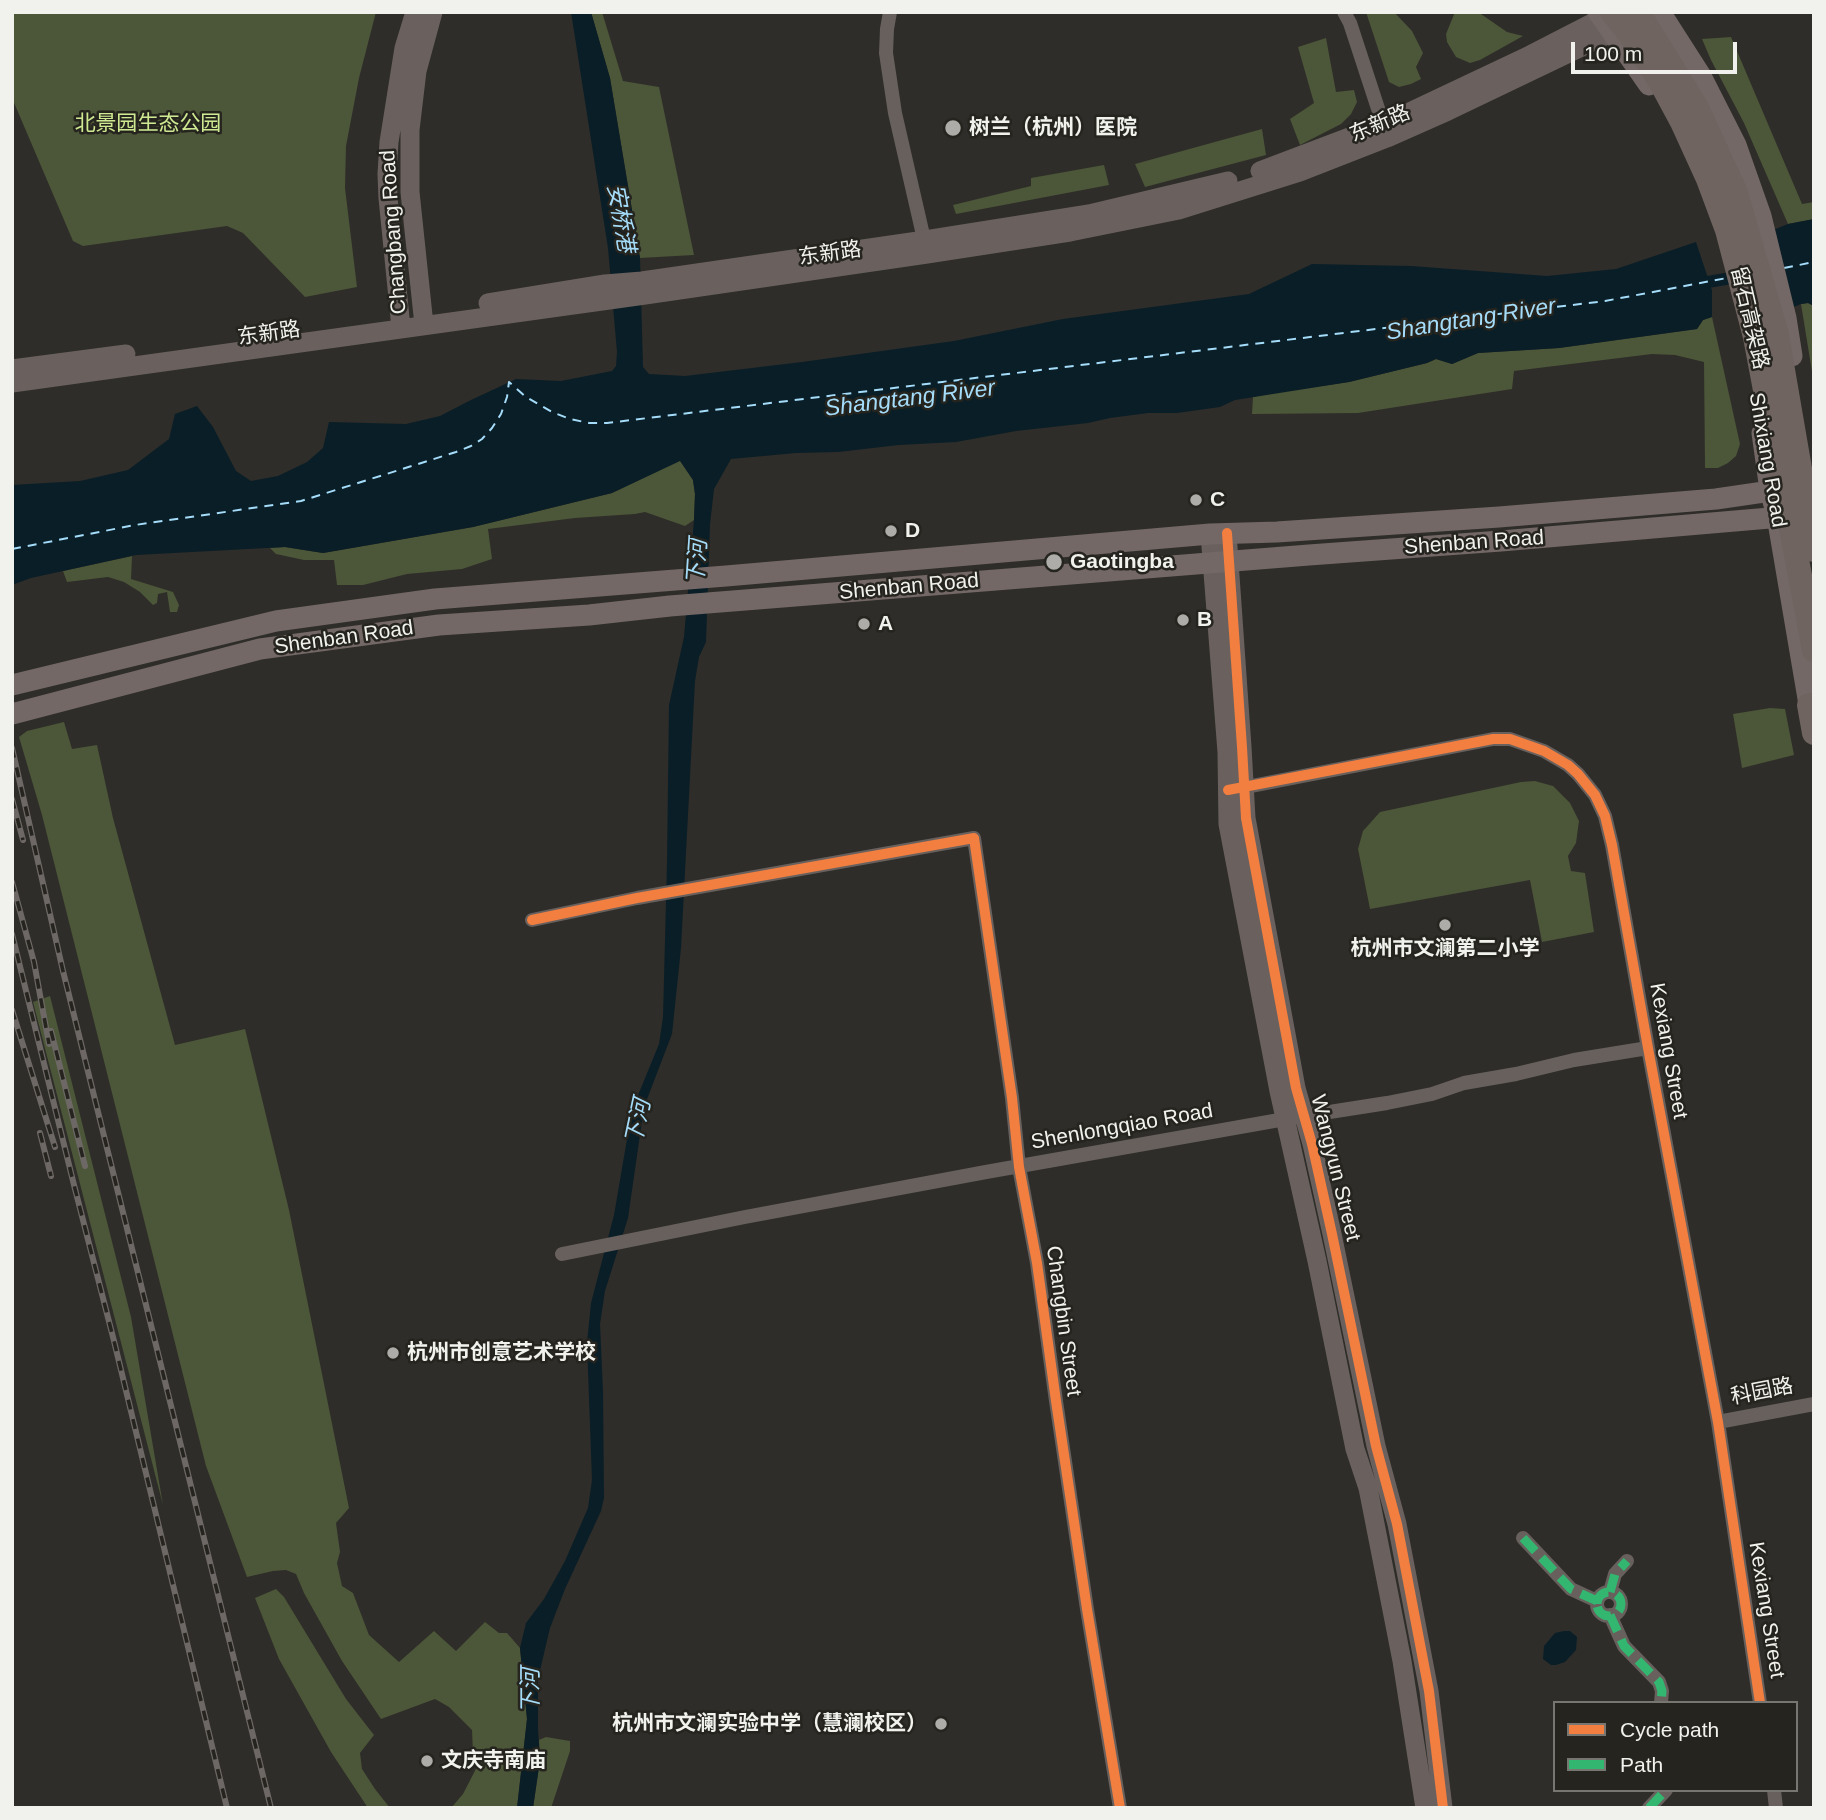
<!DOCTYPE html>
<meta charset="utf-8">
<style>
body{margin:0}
#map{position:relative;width:1826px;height:1820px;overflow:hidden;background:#2e2d29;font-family:Arial,sans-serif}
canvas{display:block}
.frame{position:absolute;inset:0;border:14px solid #f1f1ed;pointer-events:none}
.legend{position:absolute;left:1553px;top:1701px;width:245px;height:91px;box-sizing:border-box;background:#25241e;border:2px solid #777671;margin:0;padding:9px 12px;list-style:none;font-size:21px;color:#f1f1ed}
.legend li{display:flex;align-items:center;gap:14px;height:35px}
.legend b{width:35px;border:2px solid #777671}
.scale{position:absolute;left:1571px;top:42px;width:166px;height:32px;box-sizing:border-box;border:4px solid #f1f1ed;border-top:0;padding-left:9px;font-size:21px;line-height:24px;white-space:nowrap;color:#f1f1ed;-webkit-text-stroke:5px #25241e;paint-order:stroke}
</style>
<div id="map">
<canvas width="1826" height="1820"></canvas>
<div class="frame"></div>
<ul class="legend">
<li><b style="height:9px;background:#f27e40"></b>Cycle path</li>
<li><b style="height:9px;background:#33b770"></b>Path</li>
</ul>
<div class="scale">100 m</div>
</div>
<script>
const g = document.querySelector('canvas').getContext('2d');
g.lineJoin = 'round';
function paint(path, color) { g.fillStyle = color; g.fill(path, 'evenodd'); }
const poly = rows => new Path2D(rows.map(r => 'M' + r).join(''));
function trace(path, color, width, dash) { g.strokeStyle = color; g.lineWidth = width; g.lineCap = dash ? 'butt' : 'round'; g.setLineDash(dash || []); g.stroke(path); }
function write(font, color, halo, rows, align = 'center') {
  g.font = font + ' Arial,"Noto Sans SC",sans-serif'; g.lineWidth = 5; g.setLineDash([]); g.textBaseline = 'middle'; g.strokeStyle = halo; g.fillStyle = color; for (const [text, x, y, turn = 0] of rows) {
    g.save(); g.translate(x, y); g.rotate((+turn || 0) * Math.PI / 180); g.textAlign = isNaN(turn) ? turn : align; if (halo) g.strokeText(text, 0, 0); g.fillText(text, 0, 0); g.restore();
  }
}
paint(poly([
 [12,12,376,12,359,78,346,146,345,188,357,287,305,297,243,233,227,226,83,246,73,241,12,98],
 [591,12,602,12,623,81,659,87,694,255,640,258,610,78],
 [1366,12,1394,12,1412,31,1423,53,1416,67,1421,79,1411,84,1399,87,1389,82],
 [1455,12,1478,12,1507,32,1523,36,1480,60,1470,63,1456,57,1447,42,1446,34],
 [1731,37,1802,204,1814,202,1814,219,1788,224,1744,123,1711,60,1702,39],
 [1326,38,1336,92,1354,90,1357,102,1351,114,1341,124,1300,145,1290,119,1314,103,1298,47],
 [1262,129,1266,155,1145,187,1135,164],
 [1104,165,1109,185,956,214,953,205,1031,186,1031,178],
 [1808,303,1814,306,1814,384,1801,304],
 [1712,317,1740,444,1736,456,1728,463,1718,468,1705,468,1704,362,1675,355,1652,354,1514,371,1512,389,1358,413,1252,414,1253,397,1272,393,1349,382,1427,363,1436,359,1452,364,1478,353,1559,348,1697,329,1703,320],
 [680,460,693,480,695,494,694,520,685,526,645,512,635,514,575,518,488,529,492,559,462,569,407,574,363,585,337,585,334,560,304,560,276,554,270,548,285,547,323,553,473,527,612,493],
 [132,556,131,579,173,592,179,605,177,612,170,612,167,592,158,594,157,603,153,605,140,592,124,582,108,577,67,582,63,571],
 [1770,708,1785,709,1794,755,1742,768,1733,714],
 [64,722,72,749,97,745,113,818,175,1045,245,1029,289,1210,349,1508,336,1523,340,1552,337,1563,342,1586,353,1593,369,1635,399,1662,434,1631,456,1651,485,1622,499,1633,507,1633,520,1648,527,1719,517,1808,451,1808,463,1794,480,1761,473,1753,472,1730,449,1707,435,1699,381,1719,342,1661,304,1593,296,1574,286,1570,273,1571,247,1577,206,1466,42,815,19,737,27,731],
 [1535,781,1553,786,1570,803,1579,821,1576,843,1568,856,1571,871,1585,873,1594,932,1542,942,1530,880,1370,909,1358,849,1363,831,1380,812,1521,782],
 [50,996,131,1317,163,1505,33,1002],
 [276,1589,284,1597,346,1699,374,1735,360,1753,362,1769,375,1789,390,1808,368,1808,331,1752,279,1659,255,1598],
 [546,1737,570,1741,570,1751,551,1808,533,1808,540,1760,539,1740]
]), '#4c5638');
paint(poly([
 [571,12,591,12,610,78,640,258,643,367,649,374,685,376,802,362,954,341,1063,319,1249,294,1312,264,1411,266,1547,276,1616,269,1696,242,1712,290,1712,317,1703,320,1697,329,1559,348,1478,353,1452,364,1436,359,1427,363,1349,382,1235,400,1220,407,1177,413,1148,413,1110,418,1088,423,1016,431,956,442,899,445,838,452,796,453,731,459,714,489,710,524,706,642,699,657,695,681,681,948,672,1034,644,1107,628,1218,605,1291,600,1324,603,1391,604,1498,601,1511,565,1589,550,1628,538,1679,538,1729,540,1760,533,1808,517,1808,527,1719,520,1648,526,1623,544,1599,565,1561,588,1508,592,1480,587,1343,591,1303,614,1215,632,1110,659,1044,663,1017,667,862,669,705,684,637,694,520,695,494,693,480,680,461,612,493,473,527,323,553,285,547,136,555,31,578,12,585,12,485,80,481,128,470,169,439,175,414,197,406,213,427,236,471,251,481,278,476,307,462,323,448,329,422,406,424,440,416,471,400,516,379,561,381,612,371,616,366,617,352,608,248],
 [1814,219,1814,306,1808,303,1801,304,1758,321,1739,244,1788,224],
 [1564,1631,1570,1631,1577,1637,1576,1650,1565,1662,1556,1665,1551,1665,1543,1659,1544,1646,1555,1633]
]), '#0a1e27');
trace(poly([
 [1696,284,1743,276]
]), '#0a1e27', 12);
trace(poly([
 [1784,268,1814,262],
 [12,549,135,525,301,501,456,452,471,446,482,439,492,428,501,414,507,397,509,382,526,397,552,412,570,419,589,423,607,423,1605,301,1727,278]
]), '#a4dcf9', 2, [9, 7]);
trace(poly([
 [890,12,887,29,886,53,895,113,926,248],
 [1344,12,1350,23,1386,133],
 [1236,789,1493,739,1510,739,1544,751,1568,765,1578,774,1595,795,1605,816,1612,845,1648,1048,1718,1422,1760,1703],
 [532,920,637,898,974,838,1012,1098,1019,1167,1037,1263,1056,1401,1087,1609,1120,1808],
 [562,1254,745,1217,986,1172,1285,1119,1387,1103,1432,1094,1464,1083,1516,1074,1574,1060,1648,1048],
 [1718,1422,1814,1404],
 [1523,1538,1571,1589,1597,1601],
 [1610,1592,1615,1574,1627,1561],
 '1597 1604a12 12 0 1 1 24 0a12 12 0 1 1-24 0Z',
 [1610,1615,1624,1646,1659,1682,1662,1691,1661,1703],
 [1774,1790,1776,1808],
 [1649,1808,1666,1790]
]), '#68605d', 14);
trace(poly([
 [1260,171,1384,124,1530,55,1602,18],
 [488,303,605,284,642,281,925,240,1089,214,1228,181],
 [424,325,410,192,410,130,417,71,433,12],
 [401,328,388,198,387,174,389,142,404,48,415,12],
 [12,369,126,354],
 [12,383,645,295,927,254,1070,232,1179,210,1300,172,1387,138,1448,111,1613,32],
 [1227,533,1242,747,1246,818,1296,1088,1312,1144,1332,1234,1376,1446,1397,1524,1429,1691,1443,1808],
 [1210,534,1227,752,1228,824,1279,1091,1317,1261,1355,1449,1368,1488,1402,1661,1425,1808]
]), '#6a615e', 19);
trace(poly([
 [1598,12,1649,85],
 [1660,12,1701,76,1736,145,1761,216,1786,318,1792,356],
 [1762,433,1770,490,1777,516,1812,722],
 [12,685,276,621,435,599,726,576,1210,534,1277,532,1499,517,1716,499,1798,487],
 [12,714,260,649,439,625,589,615,670,606,1309,555,1501,541,1805,515]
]), '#736865', 21);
trace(poly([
 [1809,705,1814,733]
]), '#6f6460', 24);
const rail = poly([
 [12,748,63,971,271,1808],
 [12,799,23,840],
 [12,882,34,962,49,1044],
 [12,934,74,1185,114,1341,227,1808],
 [12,1010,55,1147],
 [51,1031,85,1166],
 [40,1133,51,1176]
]);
trace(rail, '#6d6865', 6);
trace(rail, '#25241e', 3.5, [10]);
trace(poly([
 [1612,12,1631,36,1661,83,1682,122,1708,179,1727,230,1755,337,1814,650],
 [1638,12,1696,106,1736,193,1777,335,1814,550]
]), '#6f6460', 24);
trace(poly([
 [1523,1538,1571,1589,1597,1601],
 [1610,1592,1615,1574,1627,1561],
 '1597 1604a12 12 0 1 1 24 0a12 12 0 1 1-24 0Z',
 [1610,1615,1624,1646,1659,1682,1662,1691,1661,1703],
 [1649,1808,1666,1790]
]), '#33b770', 9, [18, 9]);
trace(poly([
 [1227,533,1242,747,1246,818,1296,1088,1312,1144,1332,1234,1376,1446,1397,1524,1429,1691,1443,1808],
 [1228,790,1493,739,1510,739,1544,751,1568,765,1578,774,1595,795,1605,816,1612,845,1648,1048,1718,1422,1760,1703],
 [532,920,637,898,974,838,1012,1098,1019,1167,1037,1263,1056,1401,1087,1609,1120,1808]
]), '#f27e40', 10);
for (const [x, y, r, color] of [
 [953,128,9,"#adaca8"],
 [1196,500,7,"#adaca8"],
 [891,531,7,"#adaca8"],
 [1054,562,9,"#adaca8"],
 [1183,620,7,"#adaca8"],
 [864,624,7,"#adaca8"],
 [1445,925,7,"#adaca8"],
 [393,1353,7,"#adaca8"],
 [941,1724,7,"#adaca8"],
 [427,1761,7,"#adaca8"]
]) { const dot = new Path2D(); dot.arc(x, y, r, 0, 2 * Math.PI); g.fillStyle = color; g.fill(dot); trace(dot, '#25241e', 2.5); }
write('21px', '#cee991', '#25241e', [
 ["北景园生态公园",148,124]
]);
write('21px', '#f1f1ed', '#25241e', [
 ["东新路",1380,124,-23],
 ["Changbang Road",394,232,-94],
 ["东新路",830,254,-8],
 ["留石高架路",1749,318,77],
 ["东新路",269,334,-8],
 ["Shixiang Road",1767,460,80],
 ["Shenban Road",1474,543,-4],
 ["Shenban Road",909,587,-5],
 ["Shenban Road",344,638,-8],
 ["Kexiang Street",1668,1051,80],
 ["Shenlongqiao Road",1122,1127,-10],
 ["Wangyun Street",1335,1168,76],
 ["Changbin Street",1063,1321,82],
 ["科园路",1762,1392,-11],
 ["Kexiang Street",1766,1610,81]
]);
write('bold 21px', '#f1f1ed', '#25241e', [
 ["树兰（杭州）医院",969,128],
 ["C",1210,500],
 ["D",905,531],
 ["Gaotingba",1070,562],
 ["B",1197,620],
 ["A",878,624],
 ["杭州市文澜第二小学",1445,949,"center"],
 ["杭州市创意艺术学校",407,1353],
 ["杭州市文澜实验中学（慧澜校区）",927,1724,"right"],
 ["文庆寺南庙",441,1761]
], 'left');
write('italic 23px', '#a4dcf9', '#25241e', [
 ["安桥港",620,218,80],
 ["Shangtang River",1471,320,-9],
 ["Shangtang River",910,399,-7],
 ["下河",698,562,-86],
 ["下河",639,1122,-78],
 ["下河",532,1691,-90]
]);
</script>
